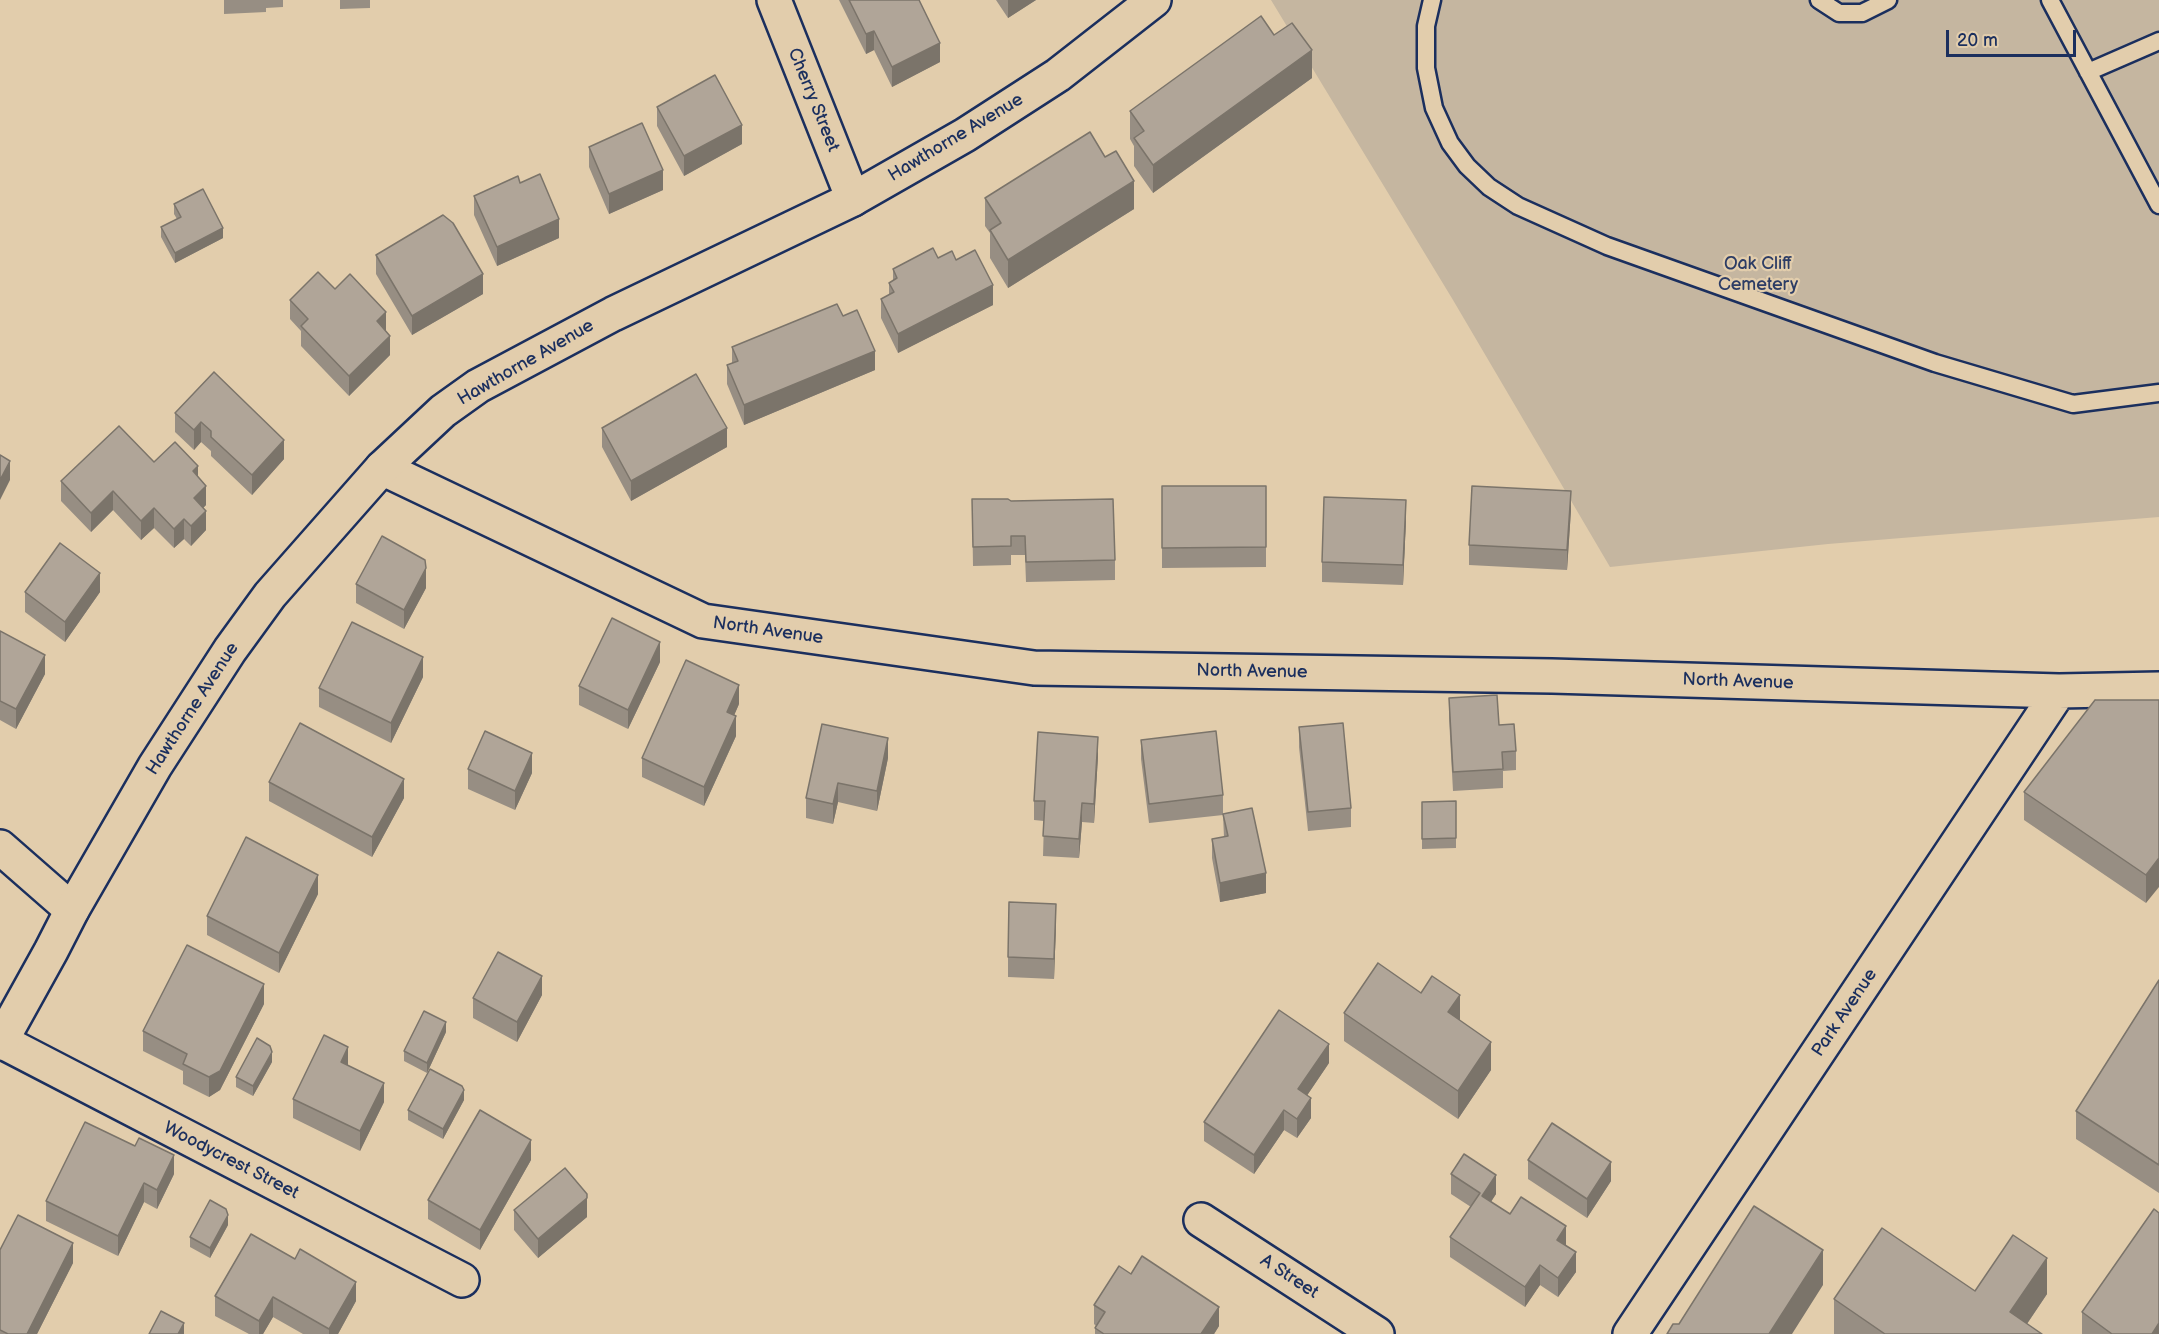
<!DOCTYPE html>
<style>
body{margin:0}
#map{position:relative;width:2159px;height:1334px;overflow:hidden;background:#e2cdac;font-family:"Balsamiq Sans",sans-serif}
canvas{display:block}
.scale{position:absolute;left:1946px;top:30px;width:130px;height:27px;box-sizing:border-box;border:3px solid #1b2f5e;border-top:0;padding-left:8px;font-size:18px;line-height:21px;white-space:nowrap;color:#1b2f5e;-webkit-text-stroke:4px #e2cdac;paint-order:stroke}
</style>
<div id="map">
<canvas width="2159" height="1334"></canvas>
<div class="scale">20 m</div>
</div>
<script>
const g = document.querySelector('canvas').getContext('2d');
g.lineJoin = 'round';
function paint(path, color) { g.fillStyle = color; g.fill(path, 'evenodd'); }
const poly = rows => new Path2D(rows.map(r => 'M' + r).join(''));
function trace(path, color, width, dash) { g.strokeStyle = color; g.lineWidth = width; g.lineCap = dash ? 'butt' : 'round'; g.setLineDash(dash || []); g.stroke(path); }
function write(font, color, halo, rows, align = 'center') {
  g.font = font + ' "Balsamiq Sans",sans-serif'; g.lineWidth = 4.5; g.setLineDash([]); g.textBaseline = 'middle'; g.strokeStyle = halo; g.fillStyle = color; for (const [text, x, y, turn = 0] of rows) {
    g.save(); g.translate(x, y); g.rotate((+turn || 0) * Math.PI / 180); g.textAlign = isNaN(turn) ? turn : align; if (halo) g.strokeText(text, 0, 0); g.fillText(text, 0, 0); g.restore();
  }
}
paint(poly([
 [1271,0,2159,0,2159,517,1828,544,1610,567,1453,300]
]), '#c5b6a0');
const lane = poly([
 [1432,0,1426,26,1426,68,1434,108,1450,143,1467,166,1489,187,1518,206,1607,246,1935,363,2073,404,2159,393],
 [1819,0,1839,13,1862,13,1888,0],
 [2050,0,2159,205],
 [2088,72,2159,41]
]);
const street = poly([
 [774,0,853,199],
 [382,468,703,621,1034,668,1552,676,2059,691,2159,689],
 [0,847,72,910],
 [1,1041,462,1280],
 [1201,1220,1377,1334],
 [1630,1334,2059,691]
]);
const secondary = poly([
 [0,1043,51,951,72,910,155,766,230,650,270,595,382,468,443,411,478,386,613,314,853,199,965,135,1058,75,1154,0]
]);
trace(lane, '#1b2f5e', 21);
trace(street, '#1b2f5e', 38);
trace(secondary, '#1b2f5e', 38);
trace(lane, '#e2cdac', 16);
trace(street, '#e2cdac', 33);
trace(secondary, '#e2cdac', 33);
paint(poly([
 [224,0,283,0,283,7,266,8,266,12,224,14],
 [340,0,370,0,370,8,340,9],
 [839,0,919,0,940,62,892,87,874,50,866,54],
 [996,0,1036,0,1008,18],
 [1274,35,1312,78,1153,193,1134,166,1134,146,1130,139,1130,111],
 [657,107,742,144,684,176,657,126],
 [589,147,663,190,609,214,589,167],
 [520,183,559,238,497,266,474,215,474,196],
 [985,198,1134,209,1008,288,990,258,990,233,985,226],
 [174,204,223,238,175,263,161,237,161,227,177,219,174,214],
 [376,255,483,294,412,335,376,274],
 [938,258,956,260,993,305,898,353,881,318,881,299,889,295,889,283,893,281,893,269],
 [335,289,386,331,390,355,349,396,301,346,301,331,290,319,290,300],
 [843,316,875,370,744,425,727,384,727,365,732,363,732,347],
 [214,372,284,459,252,495,211,456,211,451,201,442,194,450,175,432,175,413],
 [602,428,727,447,631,501,602,447],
 [154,462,198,477,206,505,203,508,206,530,191,546,184,539,174,548,154,528,141,540,113,510,91,532,61,501,61,481],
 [1162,486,1266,486,1266,567,1162,568],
 [972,499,1011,501,1115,560,1115,580,1026,582,1025,555,1011,555,1011,565,973,566],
 [1571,510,1567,570,1469,565,1469,545],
 [1406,520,1403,585,1322,582,1322,562],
 [356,584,426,588,404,629,356,603],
 [25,592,100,592,65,642,25,612],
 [0,631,45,674,16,729,0,720],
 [660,662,628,729,579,705,579,686],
 [423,677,391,743,319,707,319,688],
 [1449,698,1499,725,1516,751,1516,770,1503,771,1503,788,1453,791,1449,718],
 [2159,700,2146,903,2024,820,2024,792],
 [739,704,734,715,736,736,704,806,642,777,642,758],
 [1299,727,1351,808,1351,827,1308,831,1299,747],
 [1141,740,1223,795,1223,814,1266,893,1220,902,1212,858,1212,839,1224,837,1223,815,1149,823,1141,759],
 [1098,756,1094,823,1082,822,1079,858,1043,856,1044,821,1034,820,1034,801],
 [888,758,877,811,838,802,833,824,806,818,806,798],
 [468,769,532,773,515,810,468,789],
 [269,782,404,798,372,857,269,801],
 [1456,801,1456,848,1422,849,1422,802],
 [318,894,279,973,207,935,207,916],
 [1056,923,1054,979,1008,977,1008,957],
 [2159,980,2159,1193,2076,1139,2076,1111],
 [542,995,517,1042,473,1018,473,998],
 [264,1004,220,1090,209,1097,183,1084,183,1071,143,1051,143,1031],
 [1344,1013,1460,1020,1491,1070,1458,1119,1344,1041],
 [446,1032,427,1073,404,1061,404,1051],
 [272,1062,253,1096,236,1087,236,1077],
 [1329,1063,1307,1095,1311,1118,1297,1138,1284,1130,1254,1174,1204,1141,1204,1122],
 [348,1065,384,1102,360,1151,293,1118,293,1099],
 [464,1100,443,1139,408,1120,408,1110],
 [531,1160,480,1250,428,1219,428,1200],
 [1528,1160,1611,1181,1587,1218,1528,1179],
 [174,1174,157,1209,144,1202,118,1256,46,1221,46,1201],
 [1451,1174,1496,1194,1491,1202,1510,1214,1566,1246,1576,1272,1558,1297,1540,1285,1525,1307,1450,1257,1450,1237,1471,1207,1451,1194],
 [587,1194,587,1217,538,1258,514,1230,514,1210],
 [228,1225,210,1258,190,1247,190,1237],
 [251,1234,356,1301,338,1334,303,1334,273,1317,263,1334,249,1334,215,1316,215,1296],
 [0,1250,73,1263,37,1334,0,1334],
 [1975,1291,2047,1294,2027,1324,2042,1334,1834,1334,1834,1299],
 [1094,1305,1219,1326,1214,1334,1095,1334,1095,1328,1096,1326,1094,1324],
 [2082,1312,2159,1334,2082,1334]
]), '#978e83');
paint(poly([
 [1008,0,1036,0,1008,18],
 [874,31,874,50,866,54,866,34],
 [940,43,940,62,892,87,892,67],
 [1312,50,1312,78,1153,193,1153,165],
 [742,125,742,144,684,176,684,156],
 [663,170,663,190,609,214,609,194],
 [1134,181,1134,209,1008,288,1008,260],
 [559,219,559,238,497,266,497,247],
 [223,228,223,238,175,263,175,253],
 [483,274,483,294,412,335,412,316],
 [993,285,993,305,898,353,898,334],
 [386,312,386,331,377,321],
 [390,336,390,355,349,396,349,376],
 [875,351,875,370,744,425,744,405],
 [201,422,201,442,194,450,194,430],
 [727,428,727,447,631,501,631,481],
 [284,440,284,459,252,495,252,475],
 [10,461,10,480,0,500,0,480],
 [198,466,198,486,193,471],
 [206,486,206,505,194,517,194,498],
 [113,491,113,510,91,532,91,513],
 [1571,491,1571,510,1567,570,1567,550],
 [1406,500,1406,520,1403,585,1403,565],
 [154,508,154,528,141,540,141,521],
 [206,511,206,530,191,546,191,526],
 [184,519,184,539,174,548,174,529],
 [426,568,426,588,404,629,404,610],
 [100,573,100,592,65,642,65,622],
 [660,642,660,662,628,729,628,710],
 [45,655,45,674,16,729,16,709],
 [423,657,423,677,391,743,391,723],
 [739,685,739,704,727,732,727,712],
 [736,716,736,736,704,806,704,787],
 [1098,737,1098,756,1094,823,1094,804],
 [888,738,888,758,877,811,877,791],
 [532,753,532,773,515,810,515,791],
 [404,779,404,798,372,857,372,837],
 [838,783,838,802,833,824,833,804],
 [1082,803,1082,822,1079,858,1079,839],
 [2159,858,2159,887,2146,903,2146,875],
 [1266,873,1266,893,1220,902,1220,883],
 [318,875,318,894,279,973,279,953],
 [1056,904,1056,923,1054,979,1054,959],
 [542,976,542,995,517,1042,517,1022],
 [264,984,264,1004,220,1090,209,1097,209,1077],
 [1460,995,1460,1023,1448,1012],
 [446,1022,446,1032,427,1073,427,1063],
 [1491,1042,1491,1070,1458,1119,1458,1091],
 [1329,1044,1329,1063,1298,1109,1298,1089],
 [348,1047,348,1067,341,1062],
 [272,1052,272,1062,253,1096,253,1086],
 [384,1083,384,1102,360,1151,360,1131],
 [464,1090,464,1100,443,1139,443,1129],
 [1311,1098,1311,1118,1297,1138,1297,1119],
 [1284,1110,1284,1130,1254,1174,1254,1155],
 [531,1140,531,1160,480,1250,480,1230],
 [174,1155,174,1174,157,1209,157,1190],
 [1611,1162,1611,1181,1587,1218,1587,1199],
 [1496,1175,1496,1194,1482,1215,1482,1196],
 [144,1183,144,1202,118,1256,118,1236],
 [587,1198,587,1217,538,1258,538,1239],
 [228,1215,228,1225,210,1258,210,1248],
 [1566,1226,1566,1246,1557,1240],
 [73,1243,73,1263,37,1334,27,1334],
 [1823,1250,1823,1285,1792,1334,1769,1334],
 [1576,1252,1576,1272,1558,1297,1558,1278],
 [2047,1258,2047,1294,2020,1334,2010,1312],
 [1540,1265,1540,1285,1525,1307,1525,1287],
 [356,1282,356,1301,338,1334,329,1334,329,1329],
 [273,1297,273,1317,263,1334,259,1334,259,1321],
 [1219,1307,1219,1326,1214,1334,1201,1334],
 [184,1323,184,1334,178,1334],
 [2159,1323,2159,1334,2152,1334]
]), '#7b746a');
const building = poly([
 [849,0,919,0,940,43,892,67,874,31,866,34,849,0],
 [1261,16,1274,35,1292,23,1312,50,1153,165,1134,138,1144,131,1130,111,1261,16],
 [715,75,742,125,684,156,657,107,715,75],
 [642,123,663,170,609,194,589,147,642,123],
 [1090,132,1105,157,1116,151,1134,181,1008,260,990,230,1001,223,985,198,1090,132],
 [540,174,559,219,497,247,474,196,518,176,520,183,540,174],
 [203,189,223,228,175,253,161,227,181,217,174,204,203,189],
 [443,215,453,223,483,274,412,316,376,255,443,215],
 [933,248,938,258,952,251,956,260,975,250,993,285,898,334,881,299,894,292,889,283,897,278,893,269,933,248],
 [318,272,335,289,350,274,386,312,377,321,390,336,349,376,301,326,308,319,290,300,318,272],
 [837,304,843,316,857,310,875,351,744,405,727,365,738,361,732,347,837,304],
 [214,372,284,440,252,475,211,437,211,431,201,422,194,430,175,413,214,372],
 [696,374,727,428,631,481,602,428,696,374],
 [119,426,154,462,175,442,198,466,193,471,206,486,194,498,206,511,191,526,184,519,174,529,154,508,141,521,113,491,91,513,61,481,119,426],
 [0,455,10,461,0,480,0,455],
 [1162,486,1266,486,1266,547,1162,548,1162,486],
 [1472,486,1571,491,1567,550,1469,545,1472,486],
 [1324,497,1406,500,1403,565,1322,562,1324,497],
 [972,499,1008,499,1011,501,1113,499,1115,560,1026,562,1025,536,1011,536,1011,546,973,547,972,499],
 [382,536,425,560,426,568,404,610,356,584,382,536],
 [60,543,100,573,65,622,25,592,60,543],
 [612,618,660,642,628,710,579,686,612,618],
 [352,622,423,657,391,723,319,688,352,622],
 [0,631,45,655,16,709,0,701,0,631],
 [686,660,739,685,727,712,736,716,704,787,642,758,686,660],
 [1497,695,1499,725,1514,724,1516,751,1502,752,1503,769,1453,772,1449,698,1497,695],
 [2095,700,2159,700,2159,858,2146,875,2024,792,2095,700],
 [300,723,404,779,372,837,269,782,300,723],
 [1343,723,1351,808,1308,812,1299,727,1343,723],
 [822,724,888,738,877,791,838,783,833,804,806,798,822,724],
 [485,731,532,753,515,791,468,769,485,731],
 [1216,731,1223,795,1149,804,1141,740,1216,731],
 [1038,732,1098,737,1094,804,1082,803,1079,839,1043,836,1045,801,1034,801,1038,732],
 [1456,801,1456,838,1422,839,1422,802,1456,801],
 [1252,808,1266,873,1220,883,1212,839,1228,836,1223,814,1252,808],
 [246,837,318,875,279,953,207,916,246,837],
 [1009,902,1056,904,1054,959,1008,957,1009,902],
 [187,945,264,984,220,1071,209,1077,183,1064,187,1054,143,1031,187,945],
 [498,952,542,976,517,1022,473,998,498,952],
 [1378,963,1421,993,1432,976,1460,995,1448,1012,1491,1042,1458,1091,1344,1013,1378,963],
 [2159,980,2159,1165,2076,1111,2159,980],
 [1279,1010,1329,1044,1298,1089,1311,1098,1297,1119,1284,1110,1254,1155,1204,1122,1279,1010],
 [424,1011,446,1022,427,1063,404,1051,424,1011],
 [324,1035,348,1047,341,1062,384,1083,360,1131,293,1099,324,1035],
 [257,1038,270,1046,272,1052,253,1086,236,1077,257,1038],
 [430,1069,462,1086,464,1090,443,1129,408,1110,430,1069],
 [480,1110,531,1140,480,1230,428,1200,480,1110],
 [85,1122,135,1146,139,1138,174,1155,157,1190,144,1183,118,1236,46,1201,85,1122],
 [1552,1123,1611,1162,1587,1199,1528,1160,1552,1123],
 [1464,1154,1496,1175,1482,1196,1510,1214,1521,1197,1566,1226,1557,1240,1576,1252,1558,1278,1540,1265,1525,1287,1450,1237,1480,1193,1451,1174,1464,1154],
 [565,1168,587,1194,587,1198,538,1239,514,1210,565,1168],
 [210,1200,226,1209,228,1215,210,1248,190,1237,210,1200],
 [1754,1206,1823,1250,1769,1334,1667,1334,1673,1324,1679,1324,1754,1206],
 [2154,1209,2159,1213,2159,1323,2152,1334,2112,1334,2082,1312,2154,1209],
 [18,1215,73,1243,27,1334,8,1334,0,1330,0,1250,18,1215],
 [1882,1228,1975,1291,2013,1235,2047,1258,2010,1312,2042,1334,1885,1334,1834,1299,1882,1228],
 [251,1234,295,1259,300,1249,356,1282,329,1329,273,1297,259,1321,215,1296,251,1234],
 [1142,1256,1219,1307,1201,1334,1104,1334,1095,1328,1105,1312,1094,1305,1119,1266,1131,1274,1142,1256],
 [161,1311,184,1323,178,1334,149,1334,161,1311]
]);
paint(building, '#b0a598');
trace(building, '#7b746a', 1.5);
write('18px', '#1b2f5e', '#e2cdac', [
 ["Cherry Street",813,100,68],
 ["Hawthorne Avenue",956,138,-31],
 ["Hawthorne Avenue",526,363,-30],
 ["North Avenue",768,631,8],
 ["North Avenue",1252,672,1],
 ["North Avenue",1738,682,2],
 ["Hawthorne Avenue",193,709,-57],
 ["Park Avenue",1845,1013,-56],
 ["Woodycrest Street",231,1161,27],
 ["A Street",1289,1277,33]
]);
write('18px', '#2c3c65', '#e2cdac', [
 ["Oak Cliff",1758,264],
 ["Cemetery",1758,285]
]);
</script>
